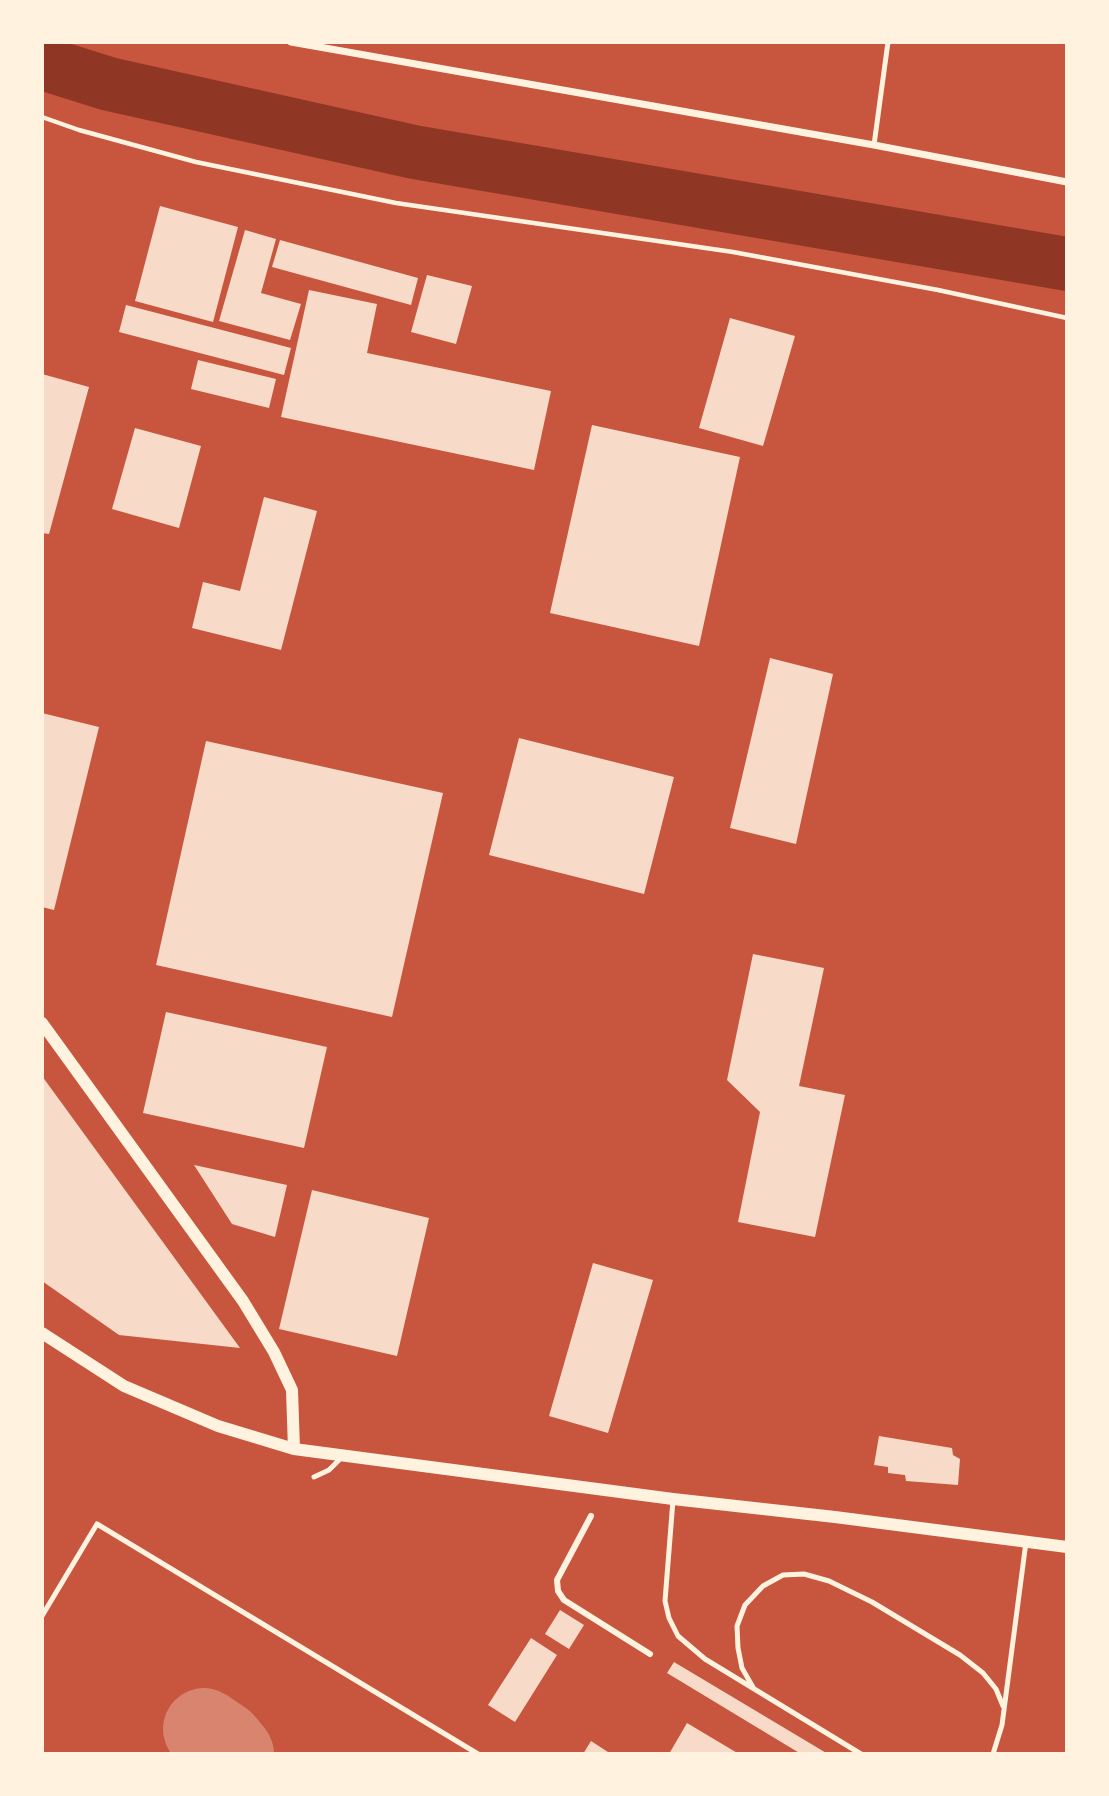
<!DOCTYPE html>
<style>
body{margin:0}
#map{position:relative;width:1109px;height:1796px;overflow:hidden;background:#c8553d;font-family:Figtree,sans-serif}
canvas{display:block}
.frame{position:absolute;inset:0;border:44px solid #fff3e0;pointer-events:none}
</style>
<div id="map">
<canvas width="1109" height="1796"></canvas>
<div class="frame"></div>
</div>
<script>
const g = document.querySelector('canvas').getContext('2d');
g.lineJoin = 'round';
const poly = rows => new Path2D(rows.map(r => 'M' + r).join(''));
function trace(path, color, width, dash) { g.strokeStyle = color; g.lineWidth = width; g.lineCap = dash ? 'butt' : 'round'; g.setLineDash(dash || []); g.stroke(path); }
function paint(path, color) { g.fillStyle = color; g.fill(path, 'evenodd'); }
trace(poly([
 [42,63,109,84,414,152,1067,264]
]), '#8f3625', 54);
trace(poly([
 [204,1729,223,1742,233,1754]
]), '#d8846e', 82);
paint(poly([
 [160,206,238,227,213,322,135,301],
 [245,230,276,239,261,293,301,304,290,340,219,321],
 [280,240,418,278,411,305,272,267],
 [427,275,472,286,456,344,411,332],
 [309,290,377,304,367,353,551,391,534,470,281,417],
 [126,305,291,348,284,375,119,332],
 [730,318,795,336,763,446,699,428],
 [198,360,276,379,269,408,191,389],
 [42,374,89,387,49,534,42,533],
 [592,425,740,457,699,646,550,613],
 [135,428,201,446,179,528,112,509],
 [264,497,317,511,281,650,192,628,203,582,240,591],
 [770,658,833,674,796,844,730,828],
 [42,713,99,727,54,910,42,907],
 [519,738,674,777,644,894,489,855],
 [206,741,443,793,392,1017,156,965],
 [753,954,824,968,799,1086,845,1095,815,1237,738,1222,760,1112,727,1080],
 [166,1012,327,1047,304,1148,143,1113],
 [42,1076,240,1348,119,1335,42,1281],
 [194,1165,287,1185,275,1237,232,1224],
 [312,1190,429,1218,397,1356,279,1329],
 [593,1263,653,1280,608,1433,549,1416],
 [879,1436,952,1448,953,1455,960,1459,958,1485,906,1481,905,1475,888,1473,888,1467,874,1465],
 [560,1610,584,1625,569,1649,545,1634],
 [531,1638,557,1655,515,1722,488,1705],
 [674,1662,828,1754,801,1754,667,1673],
 [687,1723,739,1754,669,1754],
 [591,1741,611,1754,583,1754]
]), '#f7dbc8');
trace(poly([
 [42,117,79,130,196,162,396,203,733,252,938,290,1067,318]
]), '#fff3e0', 4.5);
trace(poly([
 [874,145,888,42],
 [314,1477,329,1470,342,1457],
 [673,1500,665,1601,669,1618,678,1636,705,1659,861,1754],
 [42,1616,97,1524,478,1754],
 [754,1689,742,1668,738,1648,737,1626,745,1605,763,1586,783,1575,804,1574,829,1581,872,1602,960,1655,983,1673,996,1689,1003,1706],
 [993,1754,1002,1725,1026,1542]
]), '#fff3e0', 5);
trace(poly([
 [591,1516,557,1580,558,1591,564,1600,650,1654]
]), '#fff3e0', 6);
trace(poly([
 [291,42,874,145,1067,182]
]), '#fff3e0', 7);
trace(poly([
 [42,1023,243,1301,274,1352,292,1390,294,1449],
 [42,1333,124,1386,218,1426,294,1449,673,1499,835,1517,1067,1547]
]), '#fff3e0', 12);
</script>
